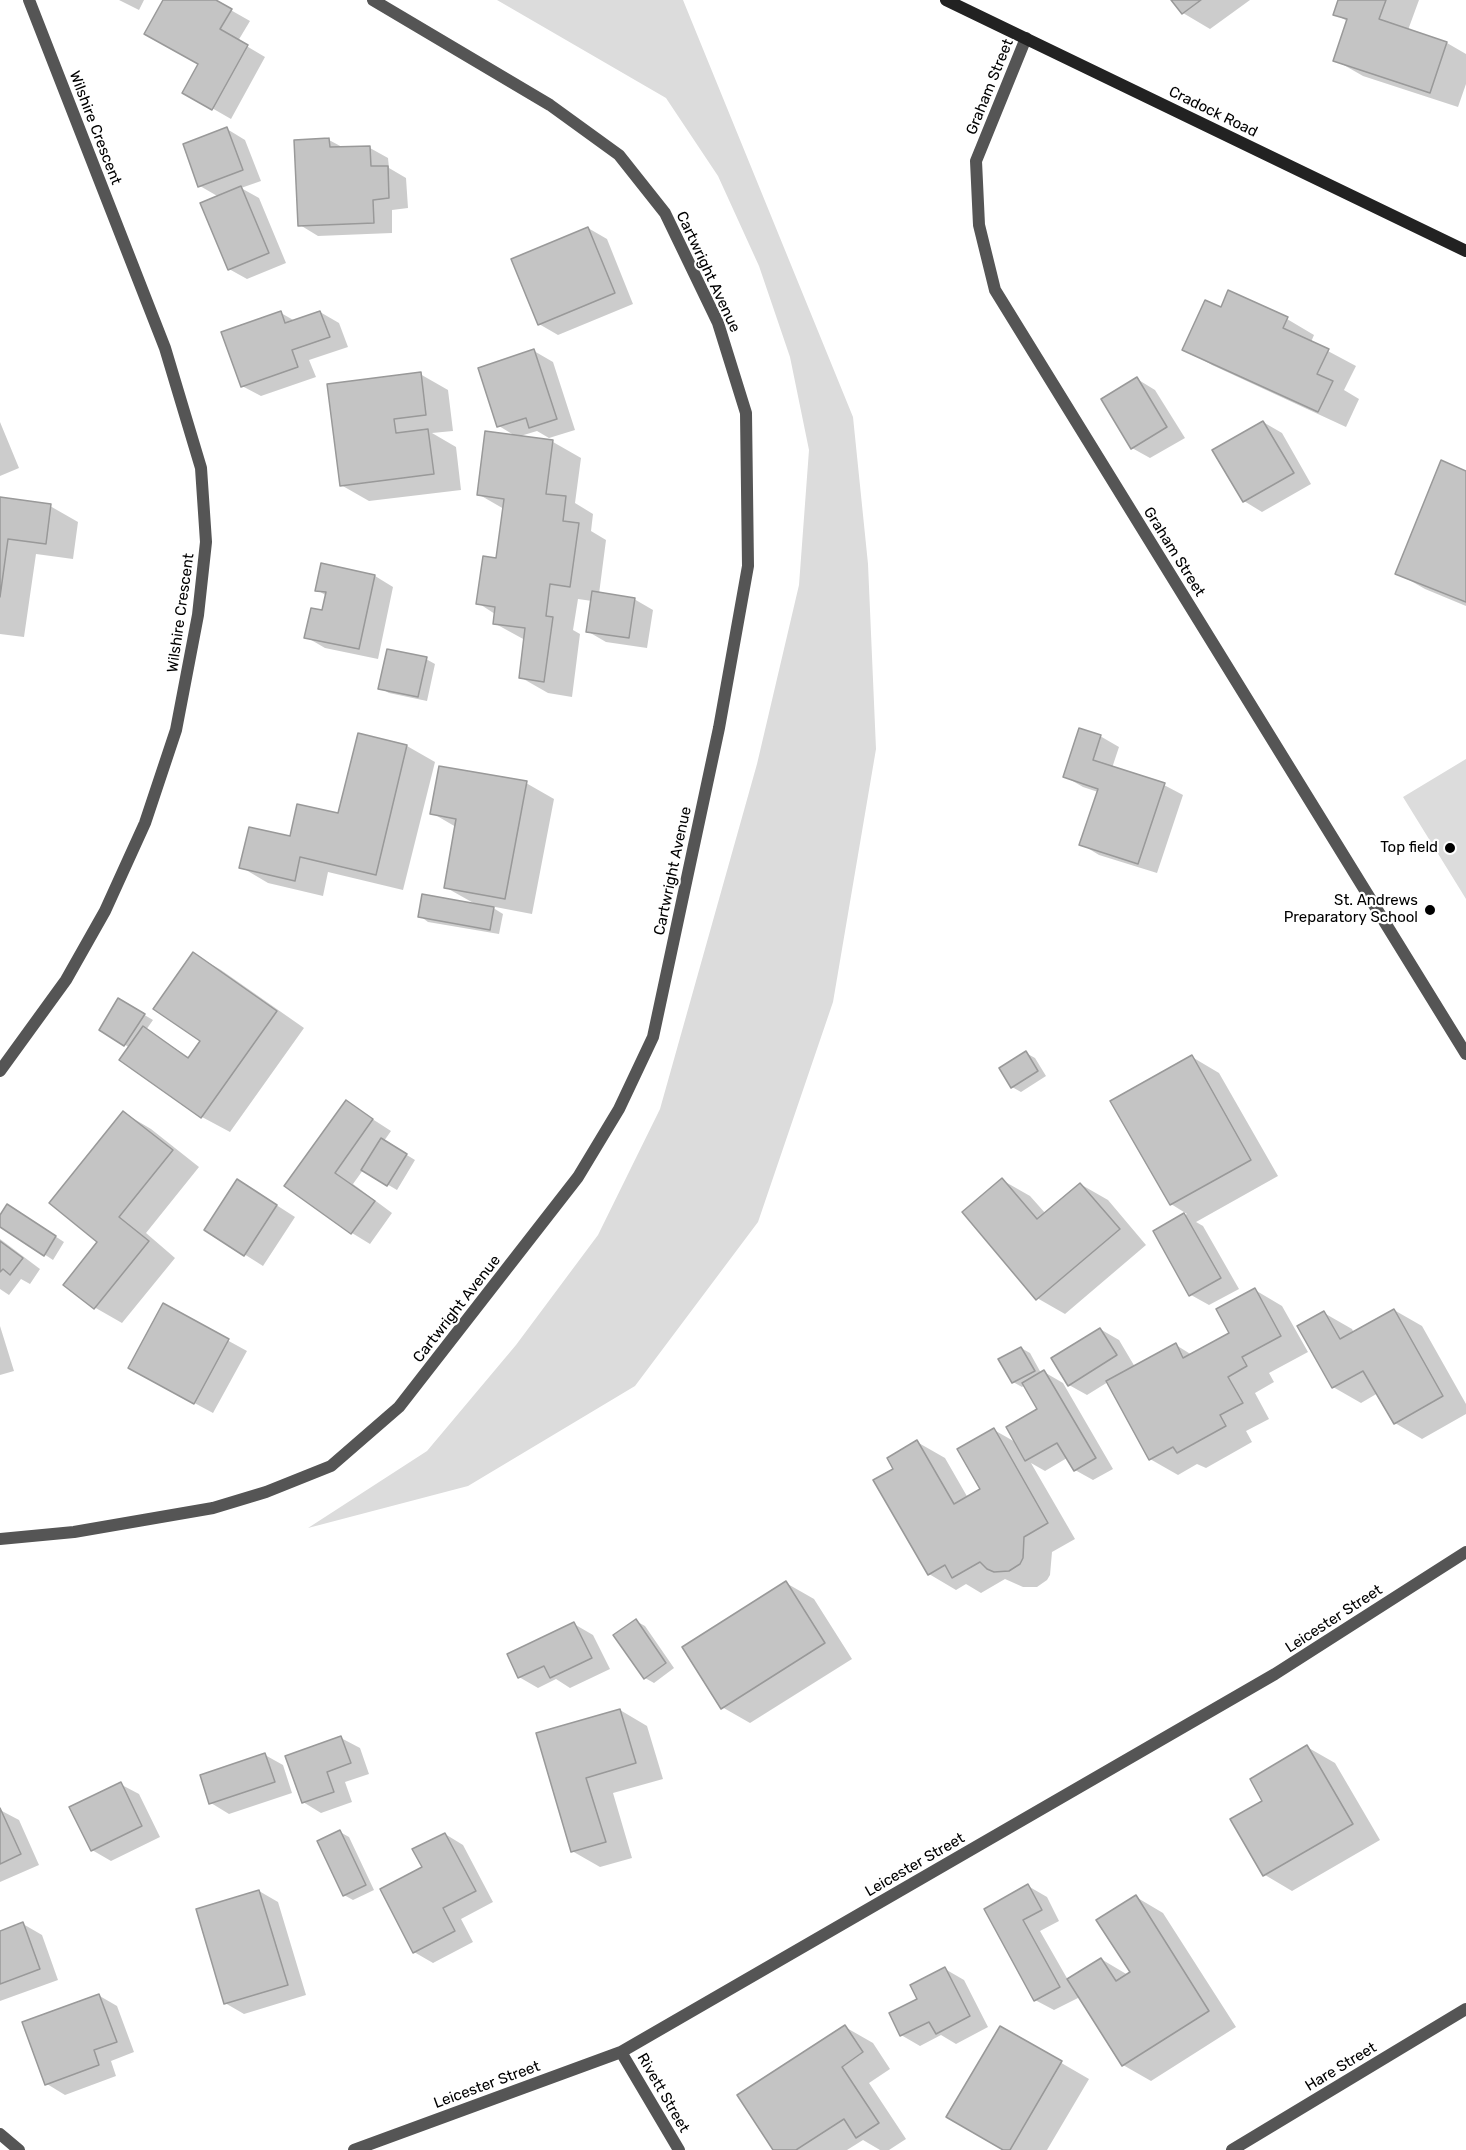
<!DOCTYPE html>
<style>
body{margin:0}
canvas{display:block;background:#fff}
</style>
<canvas width="1466" height="2150"></canvas>
<script>
const g = document.querySelector('canvas').getContext('2d');
g.lineJoin = 'round';
function paint(path, color) { g.fillStyle = color; g.fill(path, 'evenodd'); }
const poly = rows => new Path2D(rows.map(r => 'M' + r).join(''));
function trace(path, color, width, dash) { g.strokeStyle = color; g.lineWidth = width; g.lineCap = dash ? 'butt' : 'round'; g.setLineDash(dash || []); g.stroke(path); }
function write(font, color, halo, rows, align = 'center') {
  g.font = font + ' Rubik,sans-serif'; g.lineWidth = 4.5; g.setLineDash([]); g.textBaseline = 'middle'; g.strokeStyle = halo; g.fillStyle = color; for (const [text, x, y, turn = 0] of rows) {
    g.save(); g.translate(x, y); g.rotate((+turn || 0) * Math.PI / 180); g.textAlign = isNaN(turn) ? turn : align; if (halo) g.strokeText(text, 0, 0); g.fillText(text, 0, 0); g.restore();
  }
}
paint(poly([
 [497,0,683,0,853,417,868,564,876,749,833,1002,758,1222,635,1386,468,1486,308,1528,427,1451,516,1345,598,1235,660,1109,757,764,799,585,809,450,790,357,759,266,718,176,666,98],
 [1466,759,1466,899,1403,797]
]), '#dcdcdc');
paint(poly([
 [119,0,144,0,139,10],
 [164,0,213,0,250,21,238,41,265,57,231,119,184,92,200,64],
 [1173,0,1250,0,1210,29,1183,13],
 [1340,0,1419,0,1408,30,1447,43,1466,54,1466,84,1458,107,1363,76,1335,60,1347,21,1335,14],
 [227,129,245,140,261,181,241,188,259,198,286,263,247,279,229,269,219,197,200,186],
 [329,140,344,148,370,148,388,158,389,168,406,178,408,208,392,210,392,233,318,236,300,225],
 [588,228,607,239,633,304,558,335,539,324],
 [1221,309,1287,319,1314,335,1311,342,1356,366,1344,390,1359,399,1346,427,1212,365,1184,349],
 [320,312,339,323,348,347,309,360,316,377,261,396,242,386,281,313,295,321],
 [534,351,553,362,575,430,549,438,537,431,517,437,553,442,581,458,575,503,593,514,591,531,606,540,599,594,634,599,653,610,647,648,606,642,587,631,592,601,578,599,573,630,580,634,572,697,548,693,520,677,525,640,494,623,495,614,478,603,498,560,504,509,478,494,517,437,499,426],
 [420,374,448,390,453,431,432,433,456,447,461,490,369,501,341,485],
 [1137,379,1155,390,1185,438,1150,458,1132,448],
 [0,422,19,468,0,476],
 [1263,422,1282,433,1311,484,1262,512,1244,501],
 [1466,472,1466,606,1425,589,1397,573],
 [0,499,50,506,78,522,73,559,36,554,24,637,0,634],
 [375,576,393,587,378,659,325,648,306,637,324,612,327,596,317,590],
 [426,659,435,664,427,701,389,693,380,688],
 [359,735,407,746,435,762,403,890,328,872,323,896,268,883,241,867,291,838,339,815],
 [1100,736,1119,747,1112,768,1164,785,1183,795,1157,873,1099,855,1081,844,1098,792,1083,787,1064,776],
 [526,783,554,799,532,914,490,906,503,914,499,934,428,922,420,916,477,905,445,887,456,827,432,813],
 [194,954,221,970,304,1028,230,1132,202,1117,130,1048,101,1029,119,1000,153,1020,146,1030,190,1058,202,1041],
 [1026,1053,1035,1058,1046,1076,1021,1092,1012,1087],
 [1192,1057,1219,1073,1278,1176,1196,1222,1203,1226,1239,1289,1209,1305,1191,1295,1155,1231,1187,1214,1171,1204],
 [346,1102,391,1131,384,1141,415,1160,397,1190,363,1170,353,1184,392,1213,370,1244,352,1233,286,1186],
 [124,1113,151,1129,199,1167,146,1233,175,1258,122,1323,94,1307,100,1242],
 [1002,1180,1030,1196,1046,1214,1080,1184,1108,1200,1146,1245,1065,1314,1037,1298],
 [256,1192,295,1217,263,1266,206,1230],
 [17,1211,64,1242,53,1260,0,1225,0,1218],
 [0,1239,40,1269,30,1284,21,1279,9,1295,0,1289],
 [1255,1290,1282,1306,1308,1352,1269,1373,1274,1382,1255,1393,1269,1419,1246,1431,1252,1442,1206,1468,1197,1464,1178,1475,1150,1459,1108,1382,1087,1395,1069,1385,1100,1329,1119,1340,1135,1367,1176,1345,1192,1355,1231,1333],
 [163,1305,247,1351,213,1413,148,1378],
 [1394,1310,1422,1326,1466,1404,1466,1414,1422,1439,1395,1423,1378,1393,1361,1403,1333,1387,1324,1313,1352,1329,1354,1333],
 [0,1326,14,1371,0,1375],
 [1021,1348,1030,1353,1041,1373,1044,1372,1063,1383,1113,1469,1093,1480,1075,1470,1067,1458,1045,1471,1031,1463,1075,1539,1052,1552,1050,1575,1047,1580,1037,1587,1023,1587,1005,1579,981,1593,966,1584,956,1590,929,1574,895,1469,917,1442,945,1458,968,1498,982,1490,994,1430,1017,1443,1039,1409,1025,1385,1022,1387,1013,1382],
 [786,1583,814,1599,852,1659,750,1723,722,1707],
 [636,1621,645,1626,674,1668,654,1683,645,1678],
 [574,1624,593,1635,610,1669,570,1688,556,1679,538,1688,519,1677],
 [620,1710,647,1726,663,1779,613,1793,632,1858,600,1867,572,1851,538,1734],
 [341,1738,360,1748,369,1774,345,1782,352,1802,321,1813,303,1802],
 [1307,1747,1335,1763,1380,1840,1292,1891,1265,1875,1264,1801],
 [265,1755,283,1765,292,1793,229,1814,211,1803],
 [120,1784,139,1794,160,1837,111,1861,92,1850],
 [0,1810,19,1820,39,1865,0,1882],
 [340,1832,349,1837,374,1890,353,1900,344,1895],
 [445,1834,463,1845,493,1902,461,1919,473,1942,433,1963,414,1952,424,1868],
 [1028,1886,1047,1897,1059,1921,1040,1931,1068,1980,1101,1959,1128,1975,1132,1972,1136,1897,1163,1913,1236,2027,1151,2081,1123,2065,1080,1997,1054,2010,1035,2000,986,1910],
 [259,1891,278,1902,306,1995,244,2014,225,2003],
 [23,1924,42,1935,58,1980,0,2001,0,1932],
 [945,1969,964,1980,988,2027,956,2044,941,2035,920,2046,901,2035,919,1999],
 [98,1995,117,2006,134,2052,111,2061,116,2076,65,2095,47,2084],
 [845,2027,873,2043,890,2069,869,2083,906,2139,889,2150,880,2150,863,2140,847,2150,775,2150],
 [1001,2028,1089,2079,1047,2150,1006,2150]
]), '#0003');
const building = poly([
 [163,0,216,0,232,9,220,29,248,45,212,110,182,93,198,64,144,34,163,0],
 [1171,0,1201,0,1182,14,1171,0],
 [1338,0,1386,0,1379,19,1447,42,1430,93,1333,61,1347,19,1333,15,1338,0],
 [227,127,243,170,198,187,183,144,227,127],
 [329,138,330,147,370,146,371,166,388,166,389,198,373,200,374,223,298,226,294,140,329,138],
 [241,186,269,253,228,270,200,203,241,186],
 [588,227,615,293,538,325,511,259,588,227],
 [1228,290,1288,317,1283,328,1329,349,1317,374,1333,381,1318,412,1182,350,1205,300,1221,307,1228,290],
 [281,311,285,323,320,311,330,337,292,350,298,367,241,387,221,332,281,311],
 [534,349,557,419,529,428,526,418,497,427,478,368,534,349],
 [421,372,426,415,394,419,396,433,428,429,434,474,340,486,327,384,421,372],
 [1137,377,1167,427,1131,449,1101,399,1137,377],
 [1263,421,1294,473,1243,502,1212,450,1263,421],
 [485,431,553,440,546,494,566,496,563,521,579,523,570,587,550,584,546,616,553,617,544,682,519,678,525,628,493,624,495,607,476,604,483,556,496,558,504,499,477,495,485,431],
 [1441,460,1466,471,1466,602,1395,574,1441,460],
 [0,497,51,504,46,544,8,539,0,597,0,497],
 [321,563,375,575,359,649,304,638,311,608,322,610,326,592,315,591,321,563],
 [592,591,635,598,629,638,586,632,592,591],
 [387,649,427,657,418,697,378,689,387,649],
 [1079,728,1101,735,1093,760,1165,783,1138,864,1079,845,1098,789,1063,777,1079,728],
 [358,733,407,745,376,875,300,857,295,881,239,868,249,827,290,836,297,804,338,813,358,733],
 [439,766,527,781,505,899,444,888,456,819,430,814,439,766],
 [422,894,494,907,490,930,418,917,422,894],
 [193,952,277,1011,201,1118,119,1060,143,1026,188,1058,200,1041,153,1009,193,952],
 [118,998,145,1014,124,1046,99,1030,118,998],
 [1026,1051,1038,1071,1011,1088,999,1068,1026,1051],
 [1192,1055,1251,1160,1170,1205,1110,1101,1192,1055],
 [346,1100,373,1119,335,1173,375,1201,351,1234,284,1186,346,1100],
 [123,1111,173,1150,119,1217,149,1241,94,1309,63,1285,97,1242,49,1203,123,1111],
 [381,1138,407,1154,387,1186,361,1170,381,1138],
 [1002,1178,1037,1219,1080,1183,1120,1229,1036,1300,962,1212,1002,1178],
 [237,1179,277,1205,244,1256,204,1230,237,1179],
 [7,1204,56,1236,44,1256,0,1227,0,1215,7,1204],
 [1184,1213,1221,1278,1189,1296,1153,1231,1184,1213],
 [0,1241,23,1258,10,1275,3,1269,0,1272,0,1241],
 [1255,1288,1281,1336,1242,1357,1247,1366,1228,1377,1243,1403,1220,1415,1226,1426,1177,1453,1173,1447,1149,1460,1106,1381,1176,1343,1183,1358,1229,1333,1216,1309,1255,1288],
 [163,1303,229,1339,194,1404,128,1368,163,1303],
 [1394,1309,1443,1396,1394,1424,1363,1371,1332,1388,1297,1326,1324,1311,1340,1339,1394,1309],
 [1100,1328,1117,1355,1068,1386,1051,1358,1100,1328],
 [1021,1347,1035,1371,1012,1383,998,1359,1021,1347],
 [1044,1370,1096,1458,1074,1471,1057,1443,1025,1461,1006,1427,1037,1409,1022,1383,1044,1370],
 [994,1428,1048,1523,1024,1537,1023,1558,1020,1564,1009,1571,994,1572,987,1569,980,1562,952,1578,945,1565,928,1575,873,1480,893,1469,887,1458,917,1440,954,1504,980,1489,957,1449,994,1428],
 [786,1581,825,1643,721,1709,682,1647,786,1581],
 [636,1619,666,1663,644,1679,613,1635,636,1619],
 [574,1622,592,1658,550,1678,544,1666,518,1678,507,1654,574,1622],
 [620,1709,636,1763,586,1778,606,1842,571,1852,536,1733,620,1709],
 [341,1736,351,1763,327,1772,334,1792,302,1803,285,1756,341,1736],
 [1307,1745,1353,1824,1263,1876,1230,1819,1262,1801,1250,1779,1307,1745],
 [265,1753,275,1782,209,1804,200,1775,265,1753],
 [121,1782,142,1826,91,1851,69,1807,121,1782],
 [0,1808,21,1854,0,1864,0,1808],
 [340,1830,366,1885,343,1896,317,1841,340,1830],
 [445,1833,476,1891,443,1908,455,1931,413,1953,380,1889,422,1867,412,1849,445,1833],
 [1028,1884,1042,1910,1023,1920,1060,1987,1034,2001,984,1909,1028,1884],
 [259,1890,288,1985,224,2004,196,1909,259,1890],
 [1136,1895,1209,2011,1122,2066,1067,1979,1101,1958,1116,1981,1130,1972,1096,1920,1136,1895],
 [23,1922,40,1969,0,1984,0,1931,23,1922],
 [945,1967,970,2016,936,2034,929,2022,900,2036,889,2013,917,1999,910,1985,945,1967],
 [99,1994,117,2042,94,2050,99,2065,45,2085,22,2022,99,1994],
 [845,2025,863,2052,842,2067,879,2123,856,2138,844,2119,796,2150,773,2150,737,2095,845,2025],
 [1000,2026,1062,2061,1010,2150,1003,2150,946,2117,1000,2026]
]);
paint(building, '#c4c4c4');
trace(building, '#999', 1.5);
trace(poly([
 [1026,38,976,161,979,225,995,290,1466,1054],
 [0,1071,66,980,105,911,145,823,176,730,198,615,206,542,201,468,165,348,29,0],
 [0,1539,74,1532,213,1508,266,1492,331,1466,399,1407,578,1177,619,1109,653,1037,719,728,748,566,746,413,718,323,665,213,619,155,550,105,373,0],
 [621,2052,679,2150],
 [0,2134,19,2150],
 [354,2150,621,2052,1275,1674,1466,1552],
 [1232,2150,1466,2009]
]), '#555', 12);
trace(poly([
 [946,0,1466,251]
]), '#222', 12);
for (const [x, y, r, color] of [
 [1450,848,6,"#000"],
 [1430,910,6,"#000"]
]) { const dot = new Path2D(); dot.arc(x, y, r, 0, 2 * Math.PI); g.fillStyle = color; g.fill(dot); trace(dot, '#fff', 2); }
write('15px', '#000', '#fff', [
 ["Graham Street",990,87,-68],
 ["Cradock Road",1213,112,26],
 ["Wilshire Crescent",95,128,69],
 ["Cartwright Avenue",708,272,65],
 ["Graham Street",1174,552,58],
 ["Wilshire Crescent",181,613,-82],
 ["Cartwright Avenue",673,871,-78],
 ["Cartwright Avenue",457,1309,-52],
 ["Leicester Street",1334,1619,-33],
 ["Leicester Street",915,1865,-30],
 ["Hare Street",1341,2067,-31],
 ["Leicester Street",487,2085,-20],
 ["Rivett Street",663,2093,60]
]);
write('15px', '#000', '#fff', [
 ["Top field",1438,848],
 ["St. Andrews",1418,901],
 ["Preparatory School",1418,918]
], 'right');
</script>
